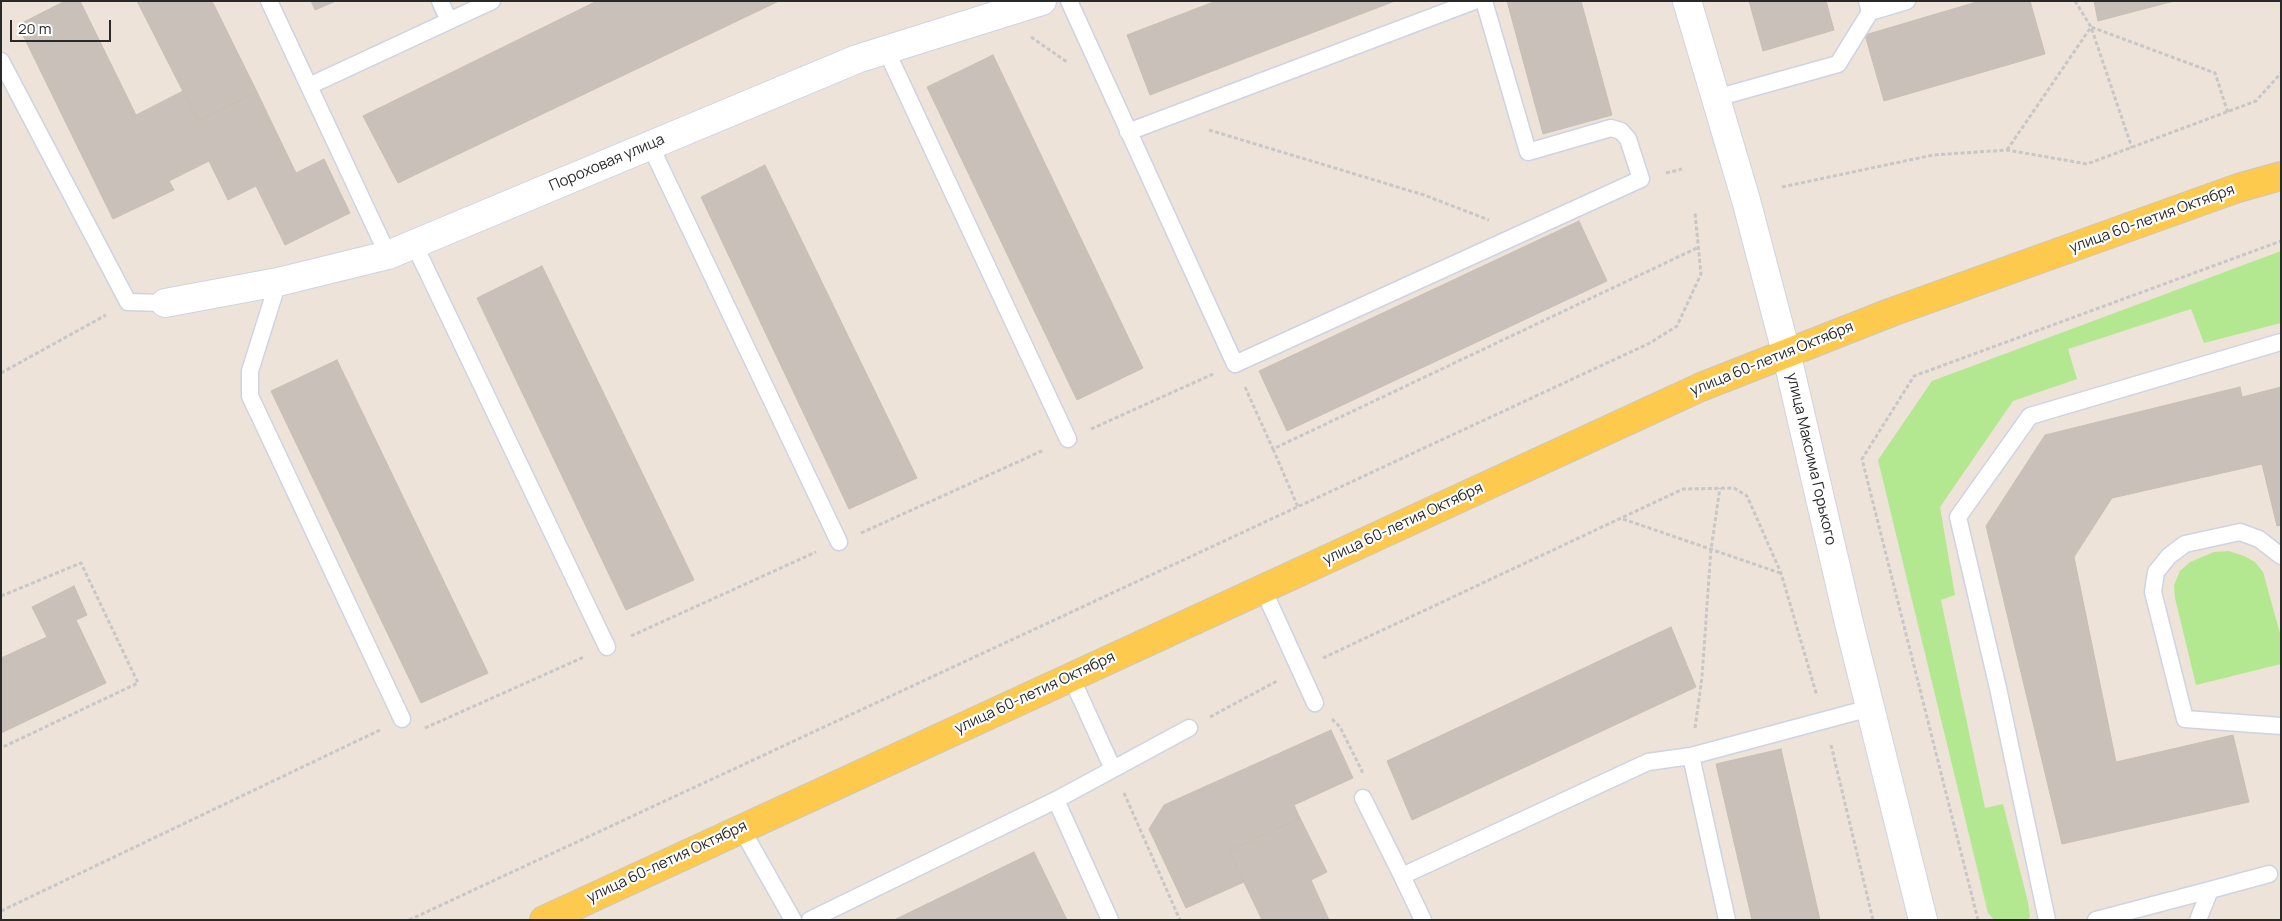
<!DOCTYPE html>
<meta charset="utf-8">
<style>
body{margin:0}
#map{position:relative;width:2282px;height:921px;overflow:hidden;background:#ede3d9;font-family:Manrope,sans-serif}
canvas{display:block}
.frame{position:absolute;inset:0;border:2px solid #292929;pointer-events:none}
.scale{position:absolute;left:10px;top:20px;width:101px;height:22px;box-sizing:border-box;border:2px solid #292929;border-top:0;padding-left:6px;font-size:15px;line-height:18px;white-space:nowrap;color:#292929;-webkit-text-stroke:4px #fff;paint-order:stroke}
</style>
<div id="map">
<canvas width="2282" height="921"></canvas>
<div class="frame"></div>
<div class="scale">20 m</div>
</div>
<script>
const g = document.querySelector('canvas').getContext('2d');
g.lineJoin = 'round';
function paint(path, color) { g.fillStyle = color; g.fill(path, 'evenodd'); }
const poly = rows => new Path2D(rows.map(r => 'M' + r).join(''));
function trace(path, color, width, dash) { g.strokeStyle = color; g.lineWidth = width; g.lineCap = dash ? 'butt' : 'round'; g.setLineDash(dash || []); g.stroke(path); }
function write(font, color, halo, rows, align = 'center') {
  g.font = font + ' Manrope,sans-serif'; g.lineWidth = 4.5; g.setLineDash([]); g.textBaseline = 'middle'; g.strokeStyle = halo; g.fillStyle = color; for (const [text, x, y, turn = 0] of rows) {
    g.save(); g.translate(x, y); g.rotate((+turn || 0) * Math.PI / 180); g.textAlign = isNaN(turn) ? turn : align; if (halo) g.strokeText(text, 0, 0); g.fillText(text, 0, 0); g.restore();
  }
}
paint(poly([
 [2281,251,2281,323,2204,343,2191,309,2068,349,2077,379,2013,401,1940,507,1955,595,1941,600,1985,808,2003,804,2028,902,2030,916,2028,920,1994,920,1988,913,1878,460,1932,381],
 [2229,551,2244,556,2255,562,2263,572,2281,637,2281,664,2196,685,2175,598,2174,585,2180,571,2190,562,2214,552]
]), '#b3e890');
const building = poly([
 [65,1,80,1,136,115,183,91,198,121,257,92,296,173,324,159,350,213,285,245,256,186,228,200,209,161,169,181,174,190,113,219,18,25,65,1],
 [137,1,212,1,257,92,198,121,137,1],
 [311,1,336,1,315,10,311,1],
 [597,1,779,1,398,183,363,116,597,1],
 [1216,1,1395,1,1150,95,1127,35,1216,1],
 [1507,1,1581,1,1612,115,1543,134,1507,1],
 [1749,1,1826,1,1834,30,1763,51,1749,1],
 [1980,1,2030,1,2045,54,1884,101,1865,35,1980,1],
 [2094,1,2174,1,2098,21,2094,1],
 [993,55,1143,368,1077,400,927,87,993,55],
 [765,165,917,478,849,509,701,197,765,165],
 [1579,221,1607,281,1287,431,1259,371,1579,221],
 [542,266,694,580,626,610,477,298,542,266],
 [337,360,488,673,421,703,271,391,337,360],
 [2240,387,2242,397,2281,387,2281,525,2277,526,2262,464,2112,498,2074,557,2116,762,2233,735,2249,802,2062,844,1986,526,2045,435,2240,387],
 [74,586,87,615,76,620,106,683,1,733,1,658,47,637,32,607,74,586],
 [1671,627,1696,687,1412,820,1387,761,1671,627],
 [1331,730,1353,778,1294,805,1300,818,1229,851,1244,882,1186,908,1149,829,1164,805,1331,730],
 [1781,749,1820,920,1752,920,1716,764,1781,749],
 [1300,818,1327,872,1311,880,1329,920,1262,920,1229,851,1300,818],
 [1034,852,1067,920,894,920,1034,852]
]);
paint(building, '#c8c0b9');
trace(building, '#c8bfb2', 1);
const lane = poly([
 [269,1,388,255],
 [440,1,449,21],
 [1069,1,1235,364,1641,179,1628,139,1621,131,1611,128,1528,152,1484,1],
 [1870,12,1907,1],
 [886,50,1068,439],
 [1,61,128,302,165,303],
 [309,86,492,1],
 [1716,98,1838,64,1870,12,1867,1],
 [1128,132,1474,1],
 [650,145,839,542],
 [414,244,607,647],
 [278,282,250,371,250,396,402,719],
 [2281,556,2259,539,2240,532,2185,544,2169,556,2156,572,2153,592,2185,719,2281,726],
 [1263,589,1315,703],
 [1071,677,1113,769],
 [1691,756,1727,920],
 [1363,798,1402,876],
 [1056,800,1110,920],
 [741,828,793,920],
 [2210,890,2269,874],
 [810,920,1056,800,1189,728],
 [1423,920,1402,876,1648,762,1691,756,1870,708],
 [2047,920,1998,688,1958,517,2030,416,2281,342],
 [2096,920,2210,890,2198,920]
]);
const street = poly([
 [165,303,278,282,388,255,857,59,1042,1]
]);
const secondary = poly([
 [1687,1,1746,200,1786,352,1849,623,1923,920]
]);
const primary = poly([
 [544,920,1701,387,1892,312,2238,188,2281,176]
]);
trace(lane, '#ced3e3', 19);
trace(street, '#ced3e3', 30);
trace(secondary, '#ced3e3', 30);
trace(primary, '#c7c7c7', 30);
trace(poly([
 [2075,1,2091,27,2132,148],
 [1031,37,1067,62],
 [1209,130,1424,195,1489,220],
 [2007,150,2091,27,2215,73,2228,113],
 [1666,173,1682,169],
 [1782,187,1933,155,2007,150,2087,164,2256,101,2281,73],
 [1,373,106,315],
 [1245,387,1273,449,1699,247],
 [1091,429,1213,374],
 [1273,449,1298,507],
 [1623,519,1780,573],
 [861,533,1044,450],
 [1,596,81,563,138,683,1,748],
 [631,636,816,552],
 [1323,658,1683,489,1734,488,1747,496,1781,573,1817,696],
 [1210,717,1277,681],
 [1332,719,1340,727,1362,771,1362,775],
 [425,728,584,657],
 [1695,728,1702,677,1711,549,1720,488],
 [1831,745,1873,920],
 [1124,793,1180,920],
 [1,911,380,730],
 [409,920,1650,343,1677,326,1701,274,1695,213],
 [1978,920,1862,459,1914,376,2281,241]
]), '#c7c7c7', 3, [4, 2.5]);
trace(lane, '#fff', 16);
trace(street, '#fff', 28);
trace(secondary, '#fff', 28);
trace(primary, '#fdca4e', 28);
write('15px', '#292929', '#fff', [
 ["Пороховая улица",607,163,-23],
 ["улица 60-летия Октября",2152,219,-20],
 ["улица 60-летия Октября",1772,359,-22],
 ["улица Максима Горького",1811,459,77],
 ["улица 60-летия Октября",1403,524,-25],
 ["улица 60-летия Октября",1035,693,-25],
 ["улица 60-летия Октября",667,862,-25]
]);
</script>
